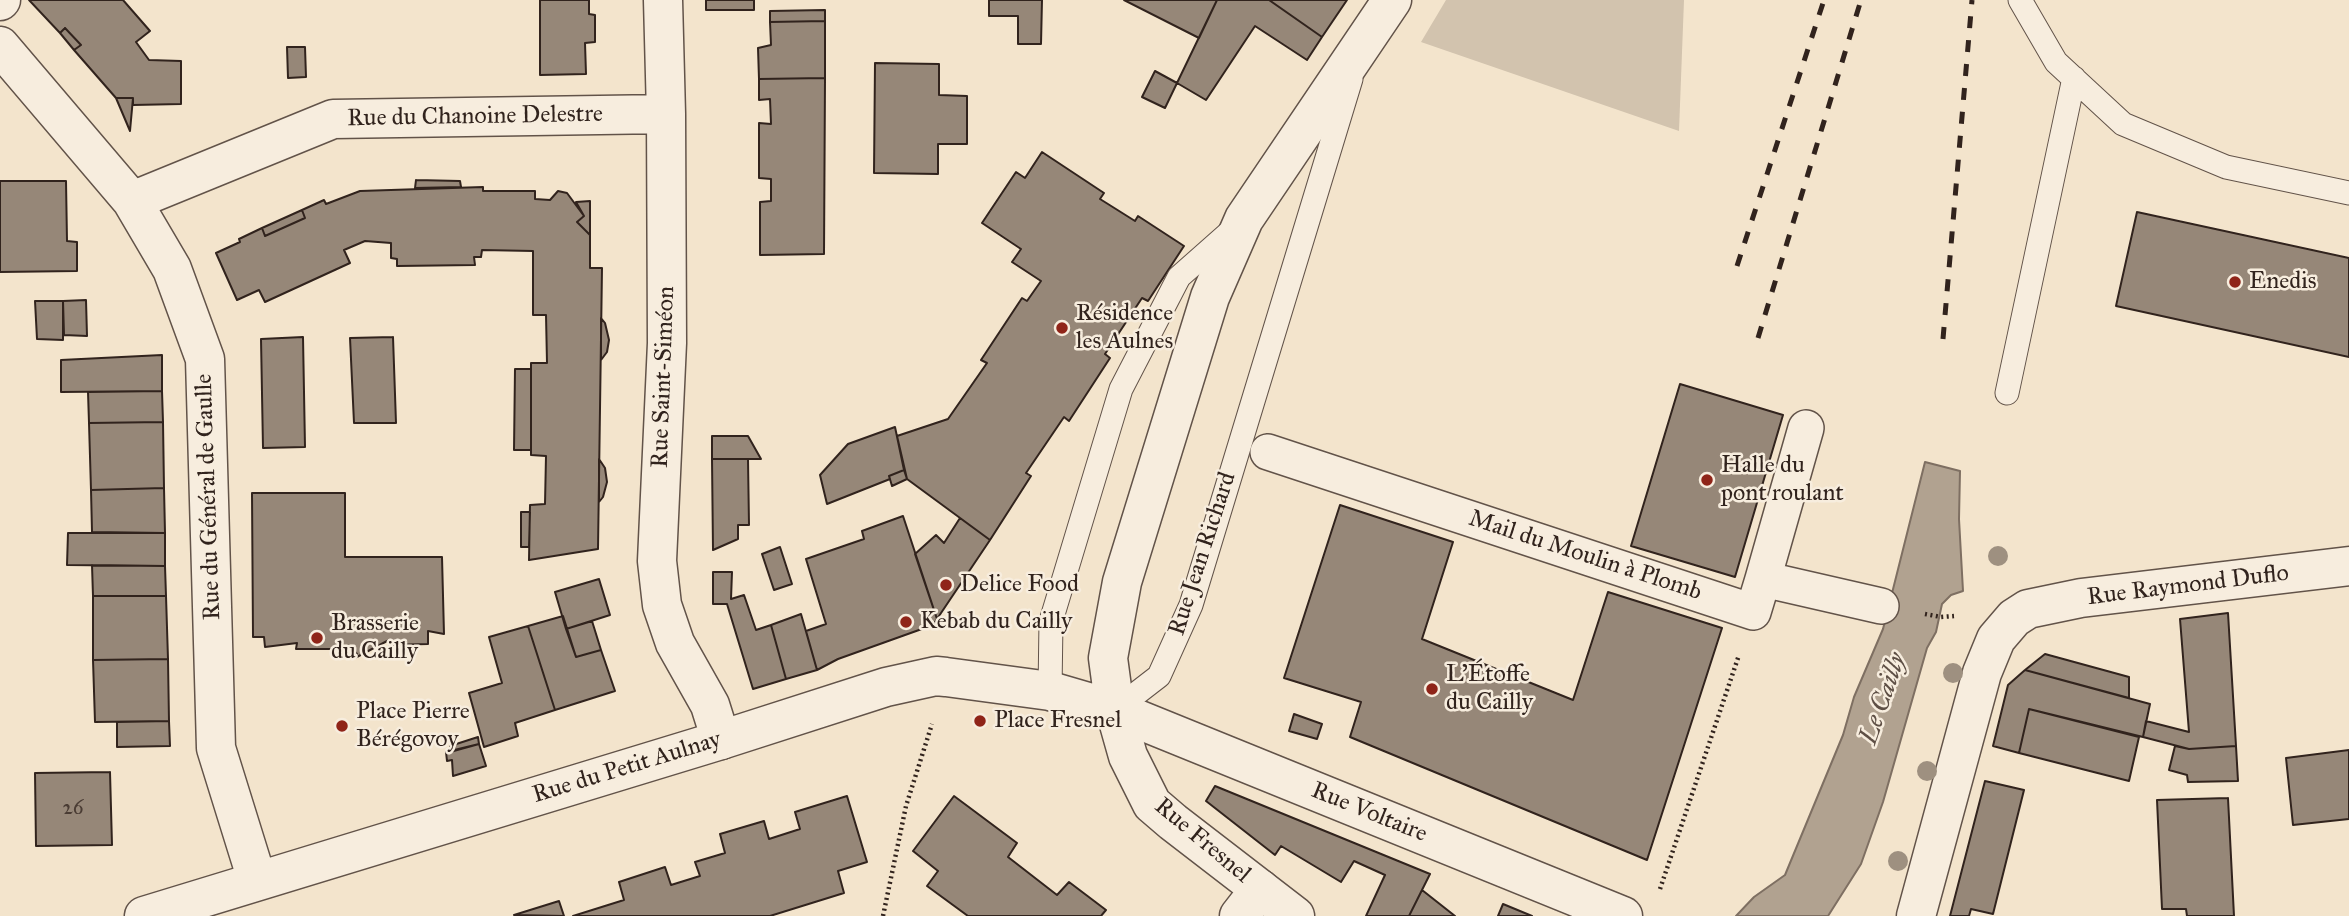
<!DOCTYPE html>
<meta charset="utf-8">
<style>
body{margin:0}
canvas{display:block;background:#f3e4cc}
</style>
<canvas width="2349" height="916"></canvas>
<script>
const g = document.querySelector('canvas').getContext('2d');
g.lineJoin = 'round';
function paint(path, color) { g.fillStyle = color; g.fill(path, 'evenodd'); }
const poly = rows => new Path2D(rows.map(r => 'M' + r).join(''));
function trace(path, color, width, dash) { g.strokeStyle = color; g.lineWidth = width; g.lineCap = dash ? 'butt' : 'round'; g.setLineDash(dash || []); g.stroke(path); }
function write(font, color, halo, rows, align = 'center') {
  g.font = font + ' "IM FELL Great Primer",serif'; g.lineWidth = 5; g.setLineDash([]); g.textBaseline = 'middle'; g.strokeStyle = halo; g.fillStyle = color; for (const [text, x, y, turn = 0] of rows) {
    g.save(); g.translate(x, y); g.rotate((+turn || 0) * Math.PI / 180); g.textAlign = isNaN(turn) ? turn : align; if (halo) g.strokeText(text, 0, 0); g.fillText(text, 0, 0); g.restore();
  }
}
paint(poly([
 [1446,0,1684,0,1679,131,1421,42]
]), '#d2c3ae');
const water = poly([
 [1925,462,1960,471,1959,519,1963,591,1951,595,1942,604,1936,632,1927,648,1883,802,1861,864,1828,916,1736,916,1754,897,1785,875,1843,735,1854,697,1883,629,1925,462]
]);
paint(water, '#b1a290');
trace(water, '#7e6f62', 2);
const building = poly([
 [29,0,123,0,150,31,136,42,149,60,181,61,181,104,133,105,133,98,116,98,74,50,81,45,65,28,60,33,29,0],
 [540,0,589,0,589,14,595,15,595,42,585,43,586,74,540,75,540,0],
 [706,0,754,0,754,10,706,10,706,0],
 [989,0,1042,0,1041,44,1018,44,1018,16,989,16,989,0],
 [1124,0,1217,0,1199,38,1124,0],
 [1217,0,1269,0,1322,37,1307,60,1255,26,1206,100,1177,83,1217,0],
 [1269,0,1347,0,1322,37,1269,0],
 [825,10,825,21,770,22,770,11,825,10],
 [825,21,825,78,759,79,758,48,771,45,770,22,825,21],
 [65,28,81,45,74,50,60,33,65,28],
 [287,47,305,47,306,77,288,78,287,47],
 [875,63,939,64,939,95,967,96,967,144,938,144,938,174,874,173,875,63],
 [1155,71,1177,83,1165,108,1142,97,1155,71],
 [825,78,824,254,760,255,760,202,771,201,771,179,759,178,759,123,771,124,770,99,759,100,759,79,825,78],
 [116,98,133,98,130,131,116,98],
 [1042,152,1104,193,1100,199,1135,221,1138,216,1184,246,1148,301,1142,298,1105,354,1110,358,1069,421,1064,417,1026,473,1031,476,990,540,907,479,897,436,948,419,987,363,981,360,1022,298,1027,301,1041,281,1012,262,1021,249,982,223,1016,172,1025,178,1042,152],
 [416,180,460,181,461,187,415,188,416,180],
 [0,181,66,181,67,241,77,242,77,271,0,272,0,181],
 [483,187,483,191,535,191,535,199,550,200,558,191,567,193,584,216,577,222,590,235,590,268,602,268,598,549,529,560,530,505,545,504,546,456,531,455,531,363,547,363,546,315,533,315,533,251,482,250,481,257,474,257,475,265,397,266,397,259,391,258,391,243,365,241,344,250,350,263,265,302,259,290,237,300,216,253,240,242,239,239,262,228,265,236,305,218,302,210,324,200,326,204,360,191,483,187],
 [590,201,590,235,577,222,584,216,576,202,590,201],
 [302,210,305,218,265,236,262,228,302,210],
 [2137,212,2349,258,2349,357,2116,306,2137,212],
 [86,300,87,336,64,335,63,301,86,300],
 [35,301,63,301,63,340,37,339,35,301],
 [601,318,605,323,609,340,607,352,601,360,601,318],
 [303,337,305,447,263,448,261,339,303,337],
 [393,337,396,423,354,423,350,338,393,337],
 [162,355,162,391,61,392,61,360,162,355],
 [515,369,531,369,531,450,514,450,515,369],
 [1680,384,1783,415,1735,577,1631,546,1680,384],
 [162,391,163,422,89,423,88,392,162,391],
 [163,422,164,488,91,490,89,423,163,422],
 [895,427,904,470,889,476,890,479,827,504,820,475,848,444,895,427],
 [712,436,748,436,761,459,712,459,712,436],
 [599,459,605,468,607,482,603,497,599,502,599,459],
 [712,459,748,459,749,525,738,525,738,539,713,550,712,459],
 [904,470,907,479,892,486,889,476,904,470],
 [164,488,165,533,92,532,91,490,164,488],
 [252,493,345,493,345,557,442,557,444,634,428,631,428,644,389,645,389,640,355,658,357,654,353,649,296,649,297,643,265,647,264,637,253,637,252,493],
 [1340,505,1453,542,1422,639,1573,700,1608,592,1722,628,1647,860,1350,737,1361,702,1284,678,1340,505],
 [521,512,530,512,529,547,521,547,521,512],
 [903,516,937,619,933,625,838,659,817,670,806,631,826,624,806,559,864,539,862,531,903,516],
 [960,518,990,540,937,619,915,554,936,535,944,543,960,518],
 [68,533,165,533,165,566,67,565,68,533],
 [780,547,792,584,774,590,762,554,780,547],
 [92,565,165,566,166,596,93,596,92,565],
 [713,572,732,572,731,599,744,595,756,630,771,625,786,679,753,689,727,604,713,604,713,572],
 [599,579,610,615,566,629,555,592,599,579],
 [93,596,166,596,168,659,93,660,93,596],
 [2228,613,2236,746,2189,749,2143,737,2146,721,2189,732,2180,619,2228,613],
 [801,614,817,670,786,679,771,625,801,614],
 [563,616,576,657,601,650,615,691,555,710,528,626,563,616],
 [592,621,601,650,576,657,566,629,592,621],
 [528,626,555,710,515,723,518,736,484,747,469,693,502,683,489,637,528,626],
 [2045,654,2129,677,2129,698,2025,670,2045,654],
 [168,659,169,721,95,722,93,660,168,659],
 [2025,670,2150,704,2143,737,2029,709,2019,753,1993,746,2008,685,2025,670],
 [2029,709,2139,737,2129,781,2019,753,2029,709],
 [1294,714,1322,724,1317,739,1289,731,1294,714],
 [169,721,170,746,117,747,117,722,169,721],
 [478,737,479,744,450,752,450,746,478,737],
 [479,744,486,766,453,776,452,760,447,761,446,752,479,744],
 [2175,746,2189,749,2236,746,2238,781,2188,782,2187,775,2169,770,2175,746],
 [2349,750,2349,819,2293,825,2286,758,2349,750],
 [110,772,112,845,36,846,35,773,110,772],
 [1985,781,2024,790,1993,914,1971,909,1969,916,1950,916,1985,781],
 [1215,786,1430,874,1409,916,1366,916,1385,875,1354,861,1341,882,1281,846,1275,855,1206,801,1215,786],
 [847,796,867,862,838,871,844,893,770,916,573,916,624,900,619,882,665,867,671,885,700,876,695,862,725,853,720,834,764,821,769,839,800,829,795,812,847,796],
 [954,796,1017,843,1008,857,1057,895,1069,882,1106,910,1101,916,968,916,927,886,938,871,913,851,954,796],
 [2228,798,2234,916,2187,916,2186,909,2162,909,2157,800,2228,798],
 [1422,890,1455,916,1409,916,1422,890],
 [559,901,564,916,514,915,559,901],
 [1503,904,1532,916,1498,916,1503,904]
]);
paint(building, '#968778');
trace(building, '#31231d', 2);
const service = poly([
 [2020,0,2056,62,2123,124,2226,167,2349,193],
 [2007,393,2074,78],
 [1050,691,1051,621,1121,389,1179,277,1231,231],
 [1115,710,1159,676,1191,605,1351,79]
]);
const pedestrian = poly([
 [1268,452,1753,612,1763,579,1881,606],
 [1763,579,1806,428]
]);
const minor = poly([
 [663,0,666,114,667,343,657,561,662,605,675,643,710,705,721,740],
 [0,1,1,0],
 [0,46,132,201,172,269,205,359,216,748,257,880],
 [132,201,333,119,666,114],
 [1115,710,1623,916],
 [1239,916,1260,889],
 [1916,916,1982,673,1996,639,2014,618,2028,609,2081,598,2349,566]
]);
const tertiary = poly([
 [144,916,721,740,886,687,936,676,946,677,1050,691,1115,710],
 [1295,916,1173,822,1152,804,1128,756,1115,710,1108,658,1122,582,1210,297,1244,219,1392,0]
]);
trace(service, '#625349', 25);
trace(pedestrian, '#625349', 38);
trace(minor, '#625349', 41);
trace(tertiary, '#625349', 41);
trace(poly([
 [1925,614,1941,617,1954,616],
 [1660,889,1739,655],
 [883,916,906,806,932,724]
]), '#31231d', 4.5, [2, 3.5]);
trace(service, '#f7edde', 23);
trace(pedestrian, '#f7edde', 35);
trace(minor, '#f7edde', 38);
trace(tertiary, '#f7edde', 38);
trace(poly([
 [1737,266,1824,0],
 [1758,338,1861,0],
 [1943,339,1972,0]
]), '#31231d', 5, [12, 12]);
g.fillStyle = '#9e9080';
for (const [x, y] of [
 [1998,556],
 [1953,673],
 [1927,771],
 [1898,861]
]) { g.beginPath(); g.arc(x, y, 10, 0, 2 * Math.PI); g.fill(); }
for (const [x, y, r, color] of [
 [2235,282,7,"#8f2418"],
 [1062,328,7,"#8f2418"],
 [1707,480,7,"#8f2418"],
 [946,585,7,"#8f2418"],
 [906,622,7,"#8f2418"],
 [317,638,7,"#8f2418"],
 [1432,689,7,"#8f2418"],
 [980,721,7,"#8f2418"],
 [342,726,7,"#8f2418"]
]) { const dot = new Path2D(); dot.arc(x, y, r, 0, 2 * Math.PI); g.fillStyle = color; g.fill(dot); trace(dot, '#f7edde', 2.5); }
write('21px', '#4a3c34', null, [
 ["26",73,809]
]);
write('24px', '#31231d', '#f7edde', [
 ["Rue du Chanoine Delestre",475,117,-1],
 ["Rue Saint-Siméon",664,377,-88],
 ["Rue du Général de Gaulle",209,497,-92],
 ["Rue Jean Richard",1203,554,-72],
 ["Mail du Moulin à Plomb",1585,556,18],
 ["Rue Raymond Duflo",2188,586,-7],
 ["Rue du Petit Aulnay",627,768,-17],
 ["Rue Voltaire",1369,813,22],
 ["Rue Fresnel",1202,841,40]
]);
write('24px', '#31231d', '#f7edde', [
 ["Enedis",2249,282],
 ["Résidence",1076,314],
 ["les Aulnes",1076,342],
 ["Halle du",1721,466],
 ["pont roulant",1721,494],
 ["Delice Food",960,585],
 ["Kebab du Cailly",920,622],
 ["Brasserie",331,624],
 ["du Cailly",331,652],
 ["L'Étoffe",1446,675],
 ["du Cailly",1446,703],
 ["Place Pierre",356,712],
 ["Bérégovoy",356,740],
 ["Place Fresnel",994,721]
], 'left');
write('italic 26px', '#5e4f45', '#f7edde', [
 ["Le Cailly",1884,699,-71]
]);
</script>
